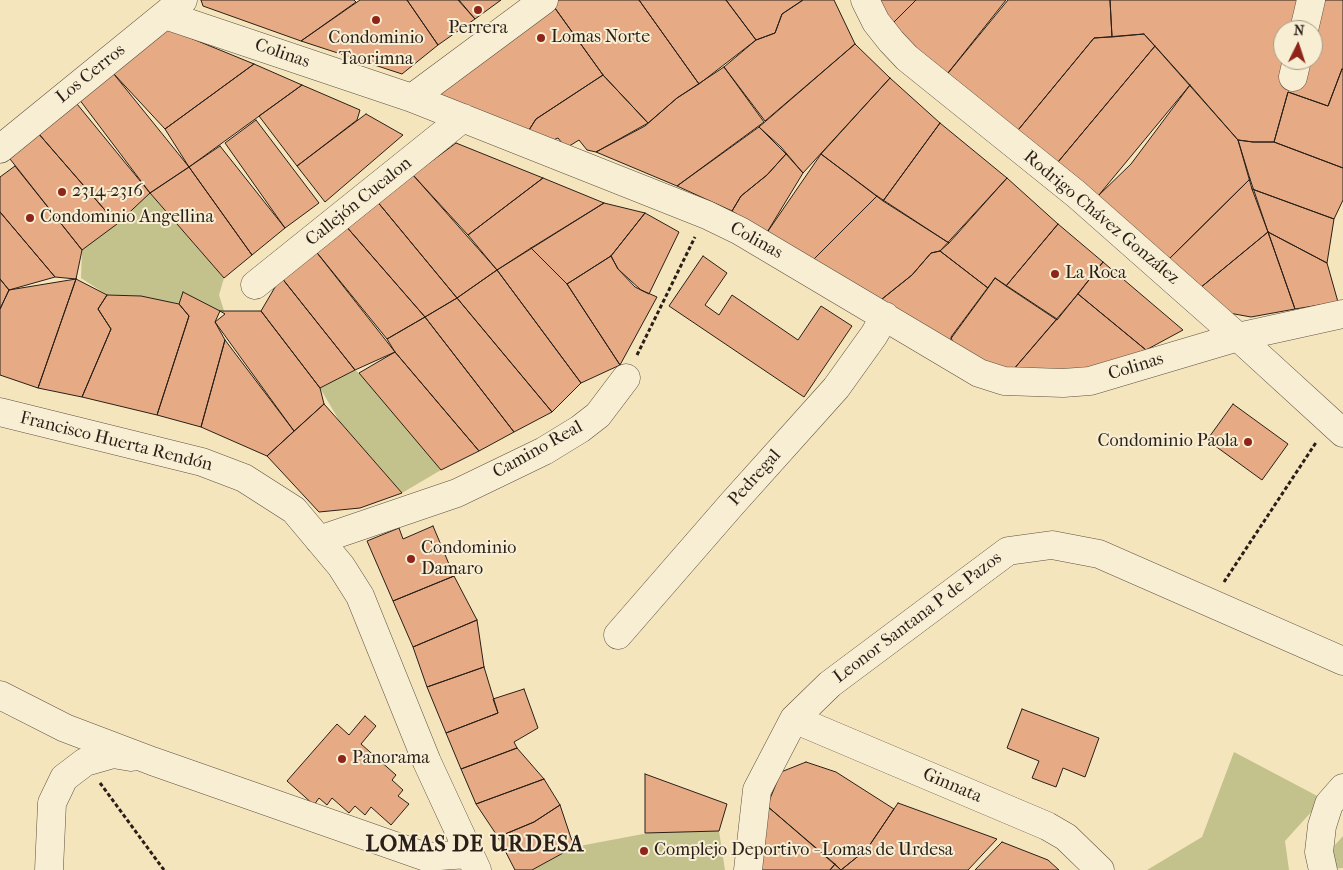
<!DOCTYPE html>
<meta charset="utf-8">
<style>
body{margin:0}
#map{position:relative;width:1343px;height:870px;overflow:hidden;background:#f5e5bc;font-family:"IM FELL French Canon",serif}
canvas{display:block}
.north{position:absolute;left:1273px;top:20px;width:50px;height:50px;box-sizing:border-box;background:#f8eed3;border:1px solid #a59b88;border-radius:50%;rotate:4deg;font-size:14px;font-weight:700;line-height:20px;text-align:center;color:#291f18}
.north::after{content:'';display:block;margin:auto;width:18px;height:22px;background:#8f2418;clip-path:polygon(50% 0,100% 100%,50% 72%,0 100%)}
</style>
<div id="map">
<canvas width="1343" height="870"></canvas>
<div class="north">N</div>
</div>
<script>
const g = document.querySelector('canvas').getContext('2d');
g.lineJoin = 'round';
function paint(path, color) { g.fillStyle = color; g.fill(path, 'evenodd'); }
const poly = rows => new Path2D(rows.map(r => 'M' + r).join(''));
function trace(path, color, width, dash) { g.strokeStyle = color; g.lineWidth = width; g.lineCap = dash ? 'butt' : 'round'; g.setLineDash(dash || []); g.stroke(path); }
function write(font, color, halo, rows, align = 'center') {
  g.font = font + ' "IM FELL French Canon",serif'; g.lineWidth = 4; g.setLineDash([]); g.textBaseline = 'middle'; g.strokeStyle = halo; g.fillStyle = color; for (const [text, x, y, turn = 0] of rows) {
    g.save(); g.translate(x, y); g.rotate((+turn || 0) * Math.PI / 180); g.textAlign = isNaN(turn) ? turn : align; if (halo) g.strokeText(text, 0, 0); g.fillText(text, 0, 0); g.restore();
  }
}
paint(poly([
 [150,193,224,278,219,295,225,314,183,292,179,304,141,296,107,295,81,278,82,250],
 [355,370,368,380,441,470,402,493,340,422,320,388],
 [1234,752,1323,799,1285,841,1289,870,1147,870,1202,837],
 [659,831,719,831,725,870,532,870,574,847],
 [1343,836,1343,868,1329,869,1326,855]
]), '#c3c28c');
const building = poly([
 [201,0,354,0,356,2,301,41,203,6,201,0],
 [360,0,407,0,438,45,402,74,301,41,360,0],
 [407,0,458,0,475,19,438,45,407,0],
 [459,0,501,0,475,19,459,0],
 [558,0,639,0,699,84,677,98,648,123,603,75,552,4,558,0],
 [639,0,726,0,756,40,699,84,639,0],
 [726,0,803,0,782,14,775,33,756,40,726,0],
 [803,0,834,0,855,44,765,121,724,67,756,40,775,33,782,14,803,0],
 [875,0,916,0,889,27,875,0],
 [916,0,1006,0,944,78,889,27,916,0],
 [1008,0,1110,0,1112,37,1094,38,1014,135,944,78,1008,0],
 [1110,0,1343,0,1343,70,1342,69,1328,106,1288,92,1274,142,1253,142,1238,140,1144,34,1112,37,1110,0],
 [1283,30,1313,30,1313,60,1283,60,1283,30],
 [552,4,603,75,536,119,529,130,434,92,552,4],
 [166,28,254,64,165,129,113,73,166,28],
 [1144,34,1155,46,1058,162,1014,135,1094,38,1144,34],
 [855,44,890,78,803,173,781,147,759,127,855,44],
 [1155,46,1190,85,1098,196,1058,162,1155,46],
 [254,64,302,85,189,167,165,129,254,64],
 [724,67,764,122,677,186,596,152,645,126,677,98,724,67],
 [1342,69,1343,70,1343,168,1274,142,1288,92,1328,106,1342,69],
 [113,73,189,167,150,193,79,99,113,73],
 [603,75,648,123,596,152,587,150,579,140,566,148,558,138,546,143,529,130,536,119,603,75],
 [890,78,940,123,883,201,821,154,890,78],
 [302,85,360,110,357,120,297,166,259,116,302,85],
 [1190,85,1238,140,1250,179,1167,261,1098,196,1131,164,1190,85],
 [77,104,150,193,117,224,38,133,77,104],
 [366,114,403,135,325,202,297,166,366,114],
 [256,120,319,203,285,228,225,143,256,120],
 [940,123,1007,178,949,243,883,201,940,123],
 [759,127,786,154,767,175,741,196,732,211,677,186,759,127],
 [38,133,117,224,82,250,10,159,38,133],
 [1238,140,1253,142,1274,142,1343,168,1343,200,1334,219,1252,189,1238,140],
 [456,143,543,178,468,235,413,175,456,143],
 [220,146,285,228,252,255,189,167,220,146],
 [786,154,803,173,766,234,732,211,741,196,767,175,786,154],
 [821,154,877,196,810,263,766,234,821,154],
 [15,166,82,250,76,279,55,277,0,212,0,177,15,166],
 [189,167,252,255,224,278,150,193,189,167],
 [413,175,497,270,457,298,376,200,413,175],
 [543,178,604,203,497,270,468,235,543,178],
 [1007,178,1058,224,1006,286,995,278,988,288,940,251,1007,178],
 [1250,179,1268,232,1200,288,1167,261,1250,179],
 [1252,189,1334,219,1327,263,1268,232,1252,189],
 [877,196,949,243,940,251,931,253,912,275,877,303,810,263,877,196],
 [376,200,457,298,425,317,345,225,376,200],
 [604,203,645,213,611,256,567,284,531,248,604,203],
 [0,212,55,277,9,290,0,279,0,212],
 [645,213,679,232,649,294,635,287,618,269,611,256,645,213],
 [1058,224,1103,262,1057,320,1006,286,1058,224],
 [345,225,425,317,387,339,314,249,345,225],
 [1268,232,1327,263,1338,302,1295,309,1268,232],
 [1268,232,1295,309,1251,317,1229,313,1200,288,1268,232],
 [531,248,567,284,620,365,581,383,497,270,531,248],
 [314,249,395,352,355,370,281,277,314,249],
 [940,251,988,288,947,344,877,303,912,275,931,253,940,251],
 [611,256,618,269,641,290,657,297,620,365,567,284,611,256],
 [703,256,727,273,705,305,719,315,732,295,798,340,821,306,852,326,804,397,669,306,703,256],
 [1103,262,1183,330,1146,350,1078,294,1103,262],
 [497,270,581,383,552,412,457,298,497,270],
 [281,277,355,370,320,388,261,311,281,277],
 [995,278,1057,319,1013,370,978,364,954,347,951,337,995,278],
 [0,279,9,290,0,309,0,279],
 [76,279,38,388,0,375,0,309,9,290,76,279],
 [76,279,107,295,98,309,111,329,82,397,38,388,76,279],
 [183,292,220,311,215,322,225,340,201,427,157,415,189,316,179,304,183,292],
 [1078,294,1146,350,1081,373,1013,370,1078,294],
 [107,295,141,296,179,304,189,316,157,415,82,397,111,329,98,309,107,295],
 [457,298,552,412,514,432,425,317,457,298],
 [220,311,261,311,320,388,324,404,294,431,215,322,225,314,220,311],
 [425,317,514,432,479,451,395,352,387,339,425,317],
 [225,340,294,431,267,456,201,427,225,340],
 [395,352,479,451,441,470,359,373,395,352],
 [324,404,340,422,402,493,360,508,319,512,267,456,324,404],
 [1233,404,1288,444,1262,480,1207,440,1233,404],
 [433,526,454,576,393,601,367,541,399,528,403,539,433,526],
 [454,576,477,620,413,647,393,601,454,576],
 [477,620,484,667,427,687,413,647,477,620],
 [484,667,498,713,446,733,427,687,484,667],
 [524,689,538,728,514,742,517,748,461,769,446,733,498,713,493,699,524,689],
 [1022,709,1099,738,1085,777,1063,768,1056,787,1032,778,1039,761,1007,748,1022,709],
 [365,716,376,726,361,744,396,775,392,780,403,790,398,796,409,804,391,825,371,807,365,815,355,806,349,813,332,798,327,805,319,798,314,805,287,781,337,724,349,735,365,716],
 [517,748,544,779,476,804,461,769,517,748],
 [806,762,836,772,894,809,867,849,841,870,767,806,781,772,806,762],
 [645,774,727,804,719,831,645,833,645,774],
 [544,779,560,805,534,822,498,837,476,804,544,779],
 [898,803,997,839,968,870,841,870,867,849,898,803],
 [560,805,574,847,532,870,515,870,498,837,534,822,560,805],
 [767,806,835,864,830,870,755,870,767,806],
 [1002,842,1048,860,1059,870,975,870,1002,842],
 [835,864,841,870,830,870,835,864]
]);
paint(building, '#e6ab84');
trace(building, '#291f18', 1);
const minor = poly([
 [865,0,876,22,891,41,907,58,1076,194,1238,337,1343,433],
 [165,15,412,98,707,215,740,231,979,373,1004,381,1063,383,1090,381,1238,337,1343,314],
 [1304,30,1311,0],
 [1293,77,1297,60],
 [412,98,544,0],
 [0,149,183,0],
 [255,285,463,118],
 [0,412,202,462,244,478,294,510,341,566,360,596,427,762,477,870],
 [319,540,457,493,544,451,580,429,598,415,626,378],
 [618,635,731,505,836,388,874,335,885,316],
 [0,695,65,728,152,761,426,857,468,854],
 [794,719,1047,826,1066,837,1100,870],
 [49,870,52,803,64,778,85,762,113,754,131,757],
 [748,870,757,790,794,719,830,684,1008,551,1052,545,1099,554,1343,661],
 [1323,870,1319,852,1322,826,1329,804,1343,788]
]);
trace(minor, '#5c5041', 29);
trace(poly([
 [637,355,695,237],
 [1224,582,1317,441],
 [100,783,164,870]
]), '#291f18', 3, [4, 2.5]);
trace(minor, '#f8eed3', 28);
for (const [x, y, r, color] of [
 [478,10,5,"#8f2418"],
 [376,20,5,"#8f2418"],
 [541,38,5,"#8f2418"],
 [62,192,5,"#8f2418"],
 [30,218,5,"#8f2418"],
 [1055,274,5,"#8f2418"],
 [1248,442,5,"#8f2418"],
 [411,559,5,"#8f2418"],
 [342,759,5,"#8f2418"],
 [644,851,5,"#8f2418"]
]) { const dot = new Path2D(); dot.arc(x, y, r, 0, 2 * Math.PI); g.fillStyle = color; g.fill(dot); trace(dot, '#f8eed3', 2); }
write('18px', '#291f18', '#f8eed3', [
 ["Perrera",478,29,"center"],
 ["Lomas Norte",551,38],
 ["Condominio",376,39,"center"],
 ["Taorimna",376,60,"center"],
 ["2314-2316",72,192],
 ["Condominio Angellina",40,218],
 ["La Roca",1065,274],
 ["Condominio Paola",1238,442,"right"],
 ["Condominio",421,549],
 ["Damaro",421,570],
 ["Panorama",352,759],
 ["Complejo Deportivo - Lomas de Urdesa",654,851]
], 'left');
write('18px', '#291f18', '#f8eed3', [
 ["Colinas",282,54,19],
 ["Los Cerros",91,74,-39],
 ["Callejón Cucalon",359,202,-39],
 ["Rodrigo Chávez González",1101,218,40],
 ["Colinas",756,241,29],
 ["Colinas",1136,367,-17],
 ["Francisco Huerta Rendón",116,442,14],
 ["Camino Real",538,450,-29],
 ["Pedregal",755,478,-48],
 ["Leonor Santana P de Pazos",918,618,-37],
 ["Ginnata",952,786,23]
]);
g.letterSpacing = '1px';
write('bold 22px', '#291f18', '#f8eed3', [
 ["LOMAS DE URDESA",475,846]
]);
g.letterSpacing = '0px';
</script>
